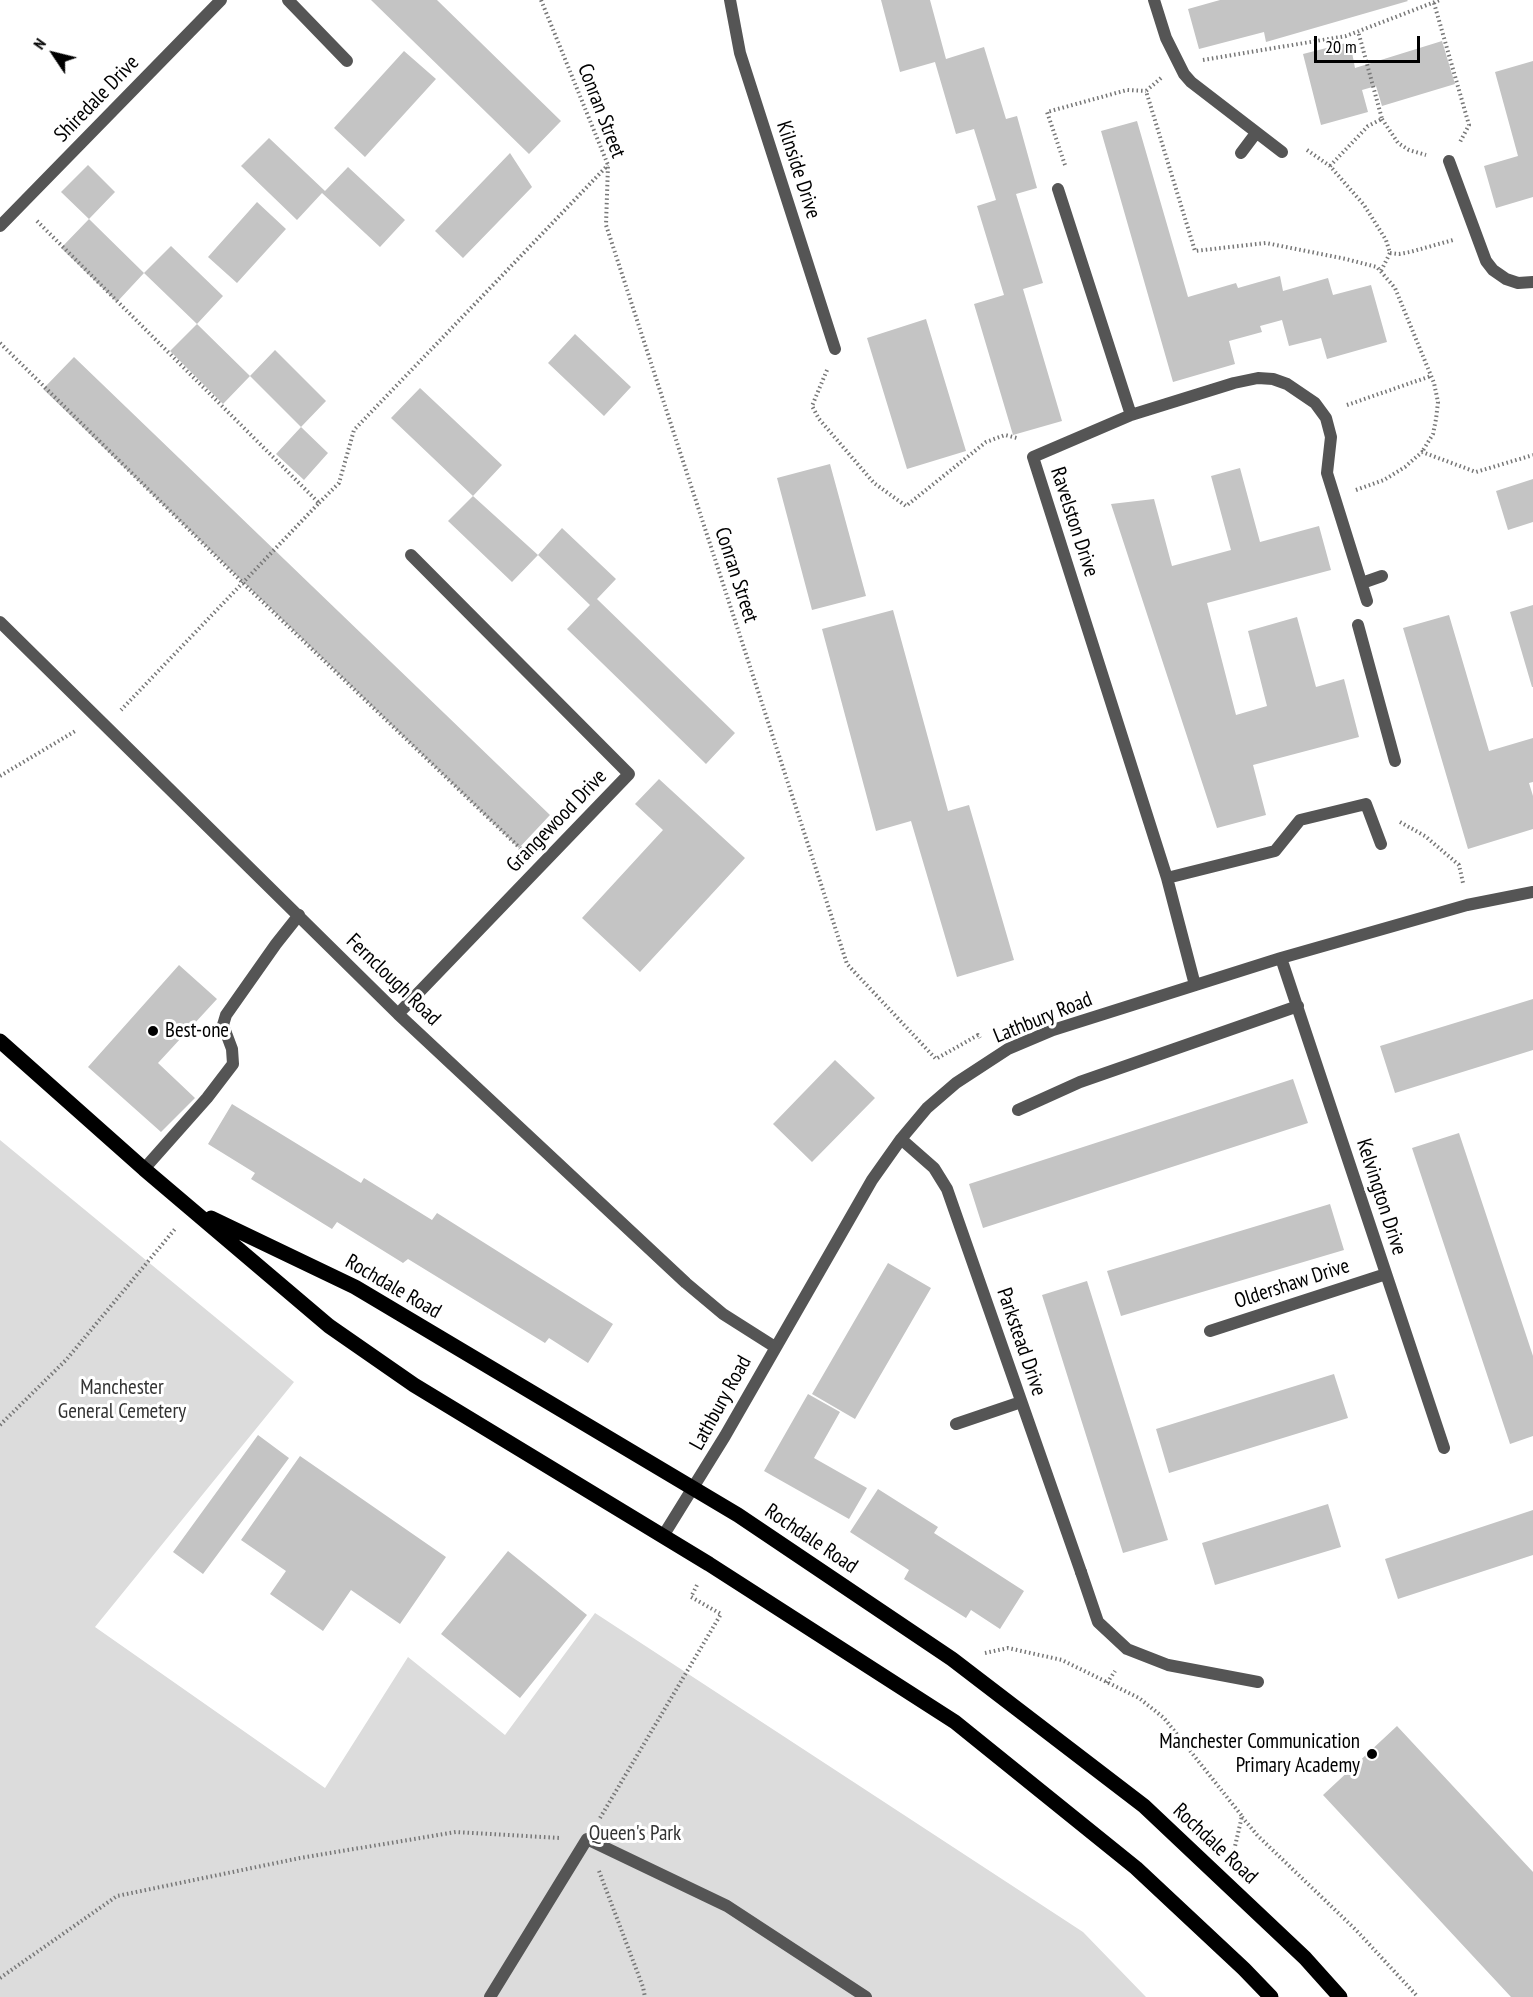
<!DOCTYPE html>
<style>
body{margin:0}
#map{position:relative;width:1533px;height:1997px;overflow:hidden;background:#fff;font-family:"PT Sans Narrow",sans-serif}
canvas{display:block}
.north{position:absolute;left:24px;top:24px;width:60px;height:60px;-webkit-text-stroke:4px #fff;paint-order:stroke;rotate:305deg;font-size:16px;font-weight:700;line-height:24px;text-align:center;color:#000}
.north::after{content:'';display:block;margin:auto;width:21px;height:27px;background:#000;clip-path:polygon(50% 0,100% 100%,50% 72%,0 100%)}
.scale{position:absolute;left:1314px;top:36px;width:106px;height:27px;box-sizing:border-box;border:3px solid #000;border-top:0;padding-left:8px;font-size:18px;line-height:21px;white-space:nowrap;color:#000;-webkit-text-stroke:4px #fff;paint-order:stroke}
</style>
<div id="map">
<canvas width="1533" height="1997"></canvas>
<div class="north">N</div>
<div class="scale">20 m</div>
</div>
<script>
const g = document.querySelector('canvas').getContext('2d');
g.lineJoin = 'round';
function paint(path, color) { g.fillStyle = color; g.fill(path, 'evenodd'); }
const poly = rows => new Path2D(rows.map(r => 'M' + r).join(''));
function trace(path, color, width, dash) { g.strokeStyle = color; g.lineWidth = width; g.lineCap = dash ? 'butt' : 'round'; g.setLineDash(dash || []); g.stroke(path); }
function write(font, color, halo, rows, align = 'center') {
  g.font = font + ' "PT Sans Narrow",sans-serif'; g.lineWidth = 6; g.setLineDash([]); g.textBaseline = 'middle'; g.strokeStyle = halo; g.fillStyle = color; for (const [text, x, y, turn = 0] of rows) {
    g.save(); g.translate(x, y); g.rotate((+turn || 0) * Math.PI / 180); g.textAlign = isNaN(turn) ? turn : align; if (halo) g.strokeText(text, 0, 0); g.fillText(text, 0, 0); g.restore();
  }
}
paint(poly([
 [0,1140,294,1382,95,1627,325,1788,408,1657,505,1735,595,1613,1083,1932,1146,1997,0,1997]
]), '#dcdcdc');
paint(poly([
 [371,0,437,0,561,121,529,154],
 [881,0,930,0,946,59,984,47,1006,119,1017,116,1037,188,1016,194,1043,283,1023,289,1062,421,1013,435,974,304,1004,295,977,206,996,200,974,129,956,134,935,62,900,72],
 [1220,0,1407,0,1408,1,1266,42,1264,32,1199,49,1188,9],
 [1442,41,1455,84,1382,106,1376,86,1362,90,1368,112,1321,125,1303,54,1350,42,1355,68],
 [404,51,436,79,365,157,334,128],
 [1533,61,1533,197,1496,208,1484,166,1518,156,1495,72],
 [1137,121,1188,297,1236,283,1238,288,1280,276,1283,291,1328,278,1333,295,1371,285,1387,342,1327,359,1321,338,1289,346,1282,320,1260,326,1262,332,1229,341,1235,364,1173,382,1101,131],
 [269,138,325,191,348,167,405,220,380,247,322,193,297,220,241,166],
 [510,153,532,187,463,258,435,231],
 [88,165,115,192,89,219,61,192],
 [257,202,286,229,237,283,208,257],
 [89,219,144,273,117,302,61,248],
 [171,246,223,296,197,324,144,273],
 [926,319,966,451,907,469,867,338],
 [197,324,250,376,223,404,170,351],
 [575,334,631,387,604,416,548,363],
 [275,350,326,401,301,427,250,376],
 [74,357,550,815,519,848,43,389],
 [420,388,502,465,473,496,391,418],
 [301,427,328,453,304,480,276,454],
 [830,464,866,596,812,610,777,478],
 [1240,468,1260,542,1319,526,1331,570,1207,603,1236,715,1267,706,1248,631,1297,617,1316,687,1344,679,1359,737,1253,765,1266,815,1217,828,1111,504,1154,499,1172,566,1231,550,1211,476],
 [1533,479,1533,522,1508,530,1496,491],
 [473,496,538,555,512,582,448,521],
 [562,528,616,579,597,599,735,733,706,764,567,629,590,605,538,555],
 [1533,605,1533,687,1532,687,1510,612],
 [893,610,948,811,969,805,1014,960,957,977,911,821,876,831,822,629],
 [1449,615,1489,751,1533,738,1533,782,1529,783,1533,796,1533,829,1468,849,1403,628],
 [659,779,745,858,640,972,582,918,663,830,635,804],
 [179,965,217,999,158,1063,195,1098,161,1132,88,1067],
 [1533,999,1533,1050,1395,1093,1380,1046],
 [835,1060,875,1098,812,1162,773,1124],
 [1293,1079,1308,1123,983,1228,969,1184],
 [232,1104,361,1183,364,1178,432,1220,437,1213,613,1324,588,1363,549,1338,545,1343,408,1259,403,1263,337,1222,332,1229,251,1179,255,1173,208,1144],
 [1459,1133,1533,1356,1533,1436,1510,1444,1412,1148],
 [1330,1204,1344,1250,1121,1316,1107,1271],
 [888,1263,931,1288,855,1419,812,1394],
 [1087,1281,1168,1540,1123,1553,1042,1295],
 [1334,1374,1348,1418,1169,1473,1156,1429],
 [808,1394,840,1412,814,1458,867,1488,849,1519,764,1471],
 [258,1435,289,1458,203,1574,173,1552],
 [300,1456,446,1557,400,1624,351,1590,323,1631,270,1594,286,1571,241,1540],
 [878,1489,938,1527,934,1533,1024,1591,1000,1629,971,1610,966,1618,904,1579,909,1570,850,1532],
 [1328,1504,1341,1547,1215,1585,1202,1543],
 [1533,1510,1533,1555,1398,1599,1385,1559],
 [508,1551,587,1615,520,1698,441,1634],
 [1397,1726,1533,1872,1533,1997,1511,1997,1323,1795]
]), '#c4c4c4');
trace(poly([
 [541,0,608,165,606,225,847,964,936,1059,978,1035,980,1038],
 [1434,3,1469,125,1460,142],
 [1203,60,1346,36,1440,0],
 [1161,78,1146,91,1195,251,1266,243,1346,259,1377,267,1395,288,1434,383,1438,402,1436,419,1433,434,1422,452],
 [1382,119,1398,143,1409,150,1426,155],
 [1307,150,1330,166,1364,205,1376,224,1386,240,1390,253,1381,271],
 [1065,165,1047,112,1127,90,1146,91],
 [1330,166,1368,126,1382,119,1358,31],
 [37,221,319,503,121,710],
 [1390,253,1399,254,1410,252,1453,240],
 [0,343,243,583,522,850],
 [827,370,812,406,819,419,874,483,906,506,986,442,1005,435,1017,438],
 [1347,405,1431,376],
 [1356,490,1384,480,1405,467,1422,452,1476,472,1533,455],
 [319,503,339,483,354,430,608,165],
 [0,776,77,730],
 [1400,822,1425,836,1459,865,1463,883],
 [0,1425,66,1360,175,1229],
 [985,1653,1008,1648,1062,1660,1139,1698,1164,1718,1242,1816,1233,1855],
 [1107,1683,1115,1671],
 [1242,1817,1258,1836,1356,1930,1418,1997],
 [600,1818,721,1614,691,1597,697,1585],
 [599,1871,643,1987,645,1997],
 [0,1978,117,1896,300,1858,456,1832,560,1838]
]), '#777', 4, [1.5, 3]);
trace(poly([
 [144,1169,207,1098,233,1064,232,1049,223,1025,226,1015,276,944,299,915],
 [1081,1572,1098,1622,1127,1649,1168,1665,1258,1682],
 [490,1997,587,1839,727,1906,866,1997]
]), '#555', 12);
trace(poly([
 [288,0,347,61],
 [730,0,740,53,835,349],
 [1154,0,1166,38,1184,74,1191,82,1282,152],
 [1241,153,1256,133],
 [1449,161,1486,261,1493,270,1506,279,1518,283,1533,282],
 [1058,189,1131,415],
 [0,226,221,0],
 [1362,583,1382,576],
 [0,622,398,1014,686,1283,723,1314,775,1347],
 [1358,625,1395,761],
 [1167,878,1275,851,1300,820,1366,804,1381,844],
 [1281,958,1444,1448],
 [1195,985,1167,878,1033,457,1131,415,1234,383,1258,378,1273,379,1287,384,1315,403,1326,418,1331,437,1327,473,1367,601],
 [398,1014,629,774,411,555],
 [1018,1110,1080,1082,1298,1006],
 [901,1139,934,1168,947,1189,1081,1572],
 [1210,1331,1386,1274],
 [956,1424,1021,1402],
 [663,1536,725,1436,872,1180,901,1139,927,1108,956,1083,1008,1049,1053,1030,1281,958,1467,905,1533,892]
]), '#555', 12);
trace(poly([
 [0,1041,144,1169,329,1326,414,1385,709,1564,955,1722,1136,1868,1244,1969,1271,1997],
 [211,1218,355,1287,738,1515,952,1659,1144,1806,1305,1958,1340,1997]
]), '#000', 15);
for (const [x, y, r, color] of [
 [153,1031,6,"#000"],
 [1372,1754,6,"#000"]
]) { const dot = new Path2D(); dot.arc(x, y, r, 0, 2 * Math.PI); g.fillStyle = color; g.fill(dot); trace(dot, '#fff', 2); }
write('21px', '#000', '#fff', [
 ["Shiredale Drive",97,99,-46],
 ["Conran Street",601,111,69],
 ["Kilnside Drive",798,170,72],
 ["Ravelston Drive",1074,522,72],
 ["Conran Street",736,575,72],
 ["Grangewood Drive",557,821,-46],
 ["Fernclough Road",393,980,44],
 ["Lathbury Road",1043,1018,-22],
 ["Kelvington Drive",1381,1197,72],
 ["Oldershaw Drive",1292,1284,-18],
 ["Rochdale Road",393,1287,30],
 ["Parkstead Drive",1021,1342,71],
 ["Lathbury Road",721,1403,-61],
 ["Rochdale Road",811,1539,34],
 ["Rochdale Road",1215,1844,43]
]);
write('21px', '#000', '#fff', [
 ["Best-one",165,1031],
 ["Manchester Communication",1360,1742,"right"],
 ["Primary Academy",1360,1766,"right"]
], 'left');
write('21px', '#333', '#fff', [
 ["Manchester",122,1388],
 ["General Cemetery",122,1412],
 ["Queen's Park",635,1834]
]);
</script>
